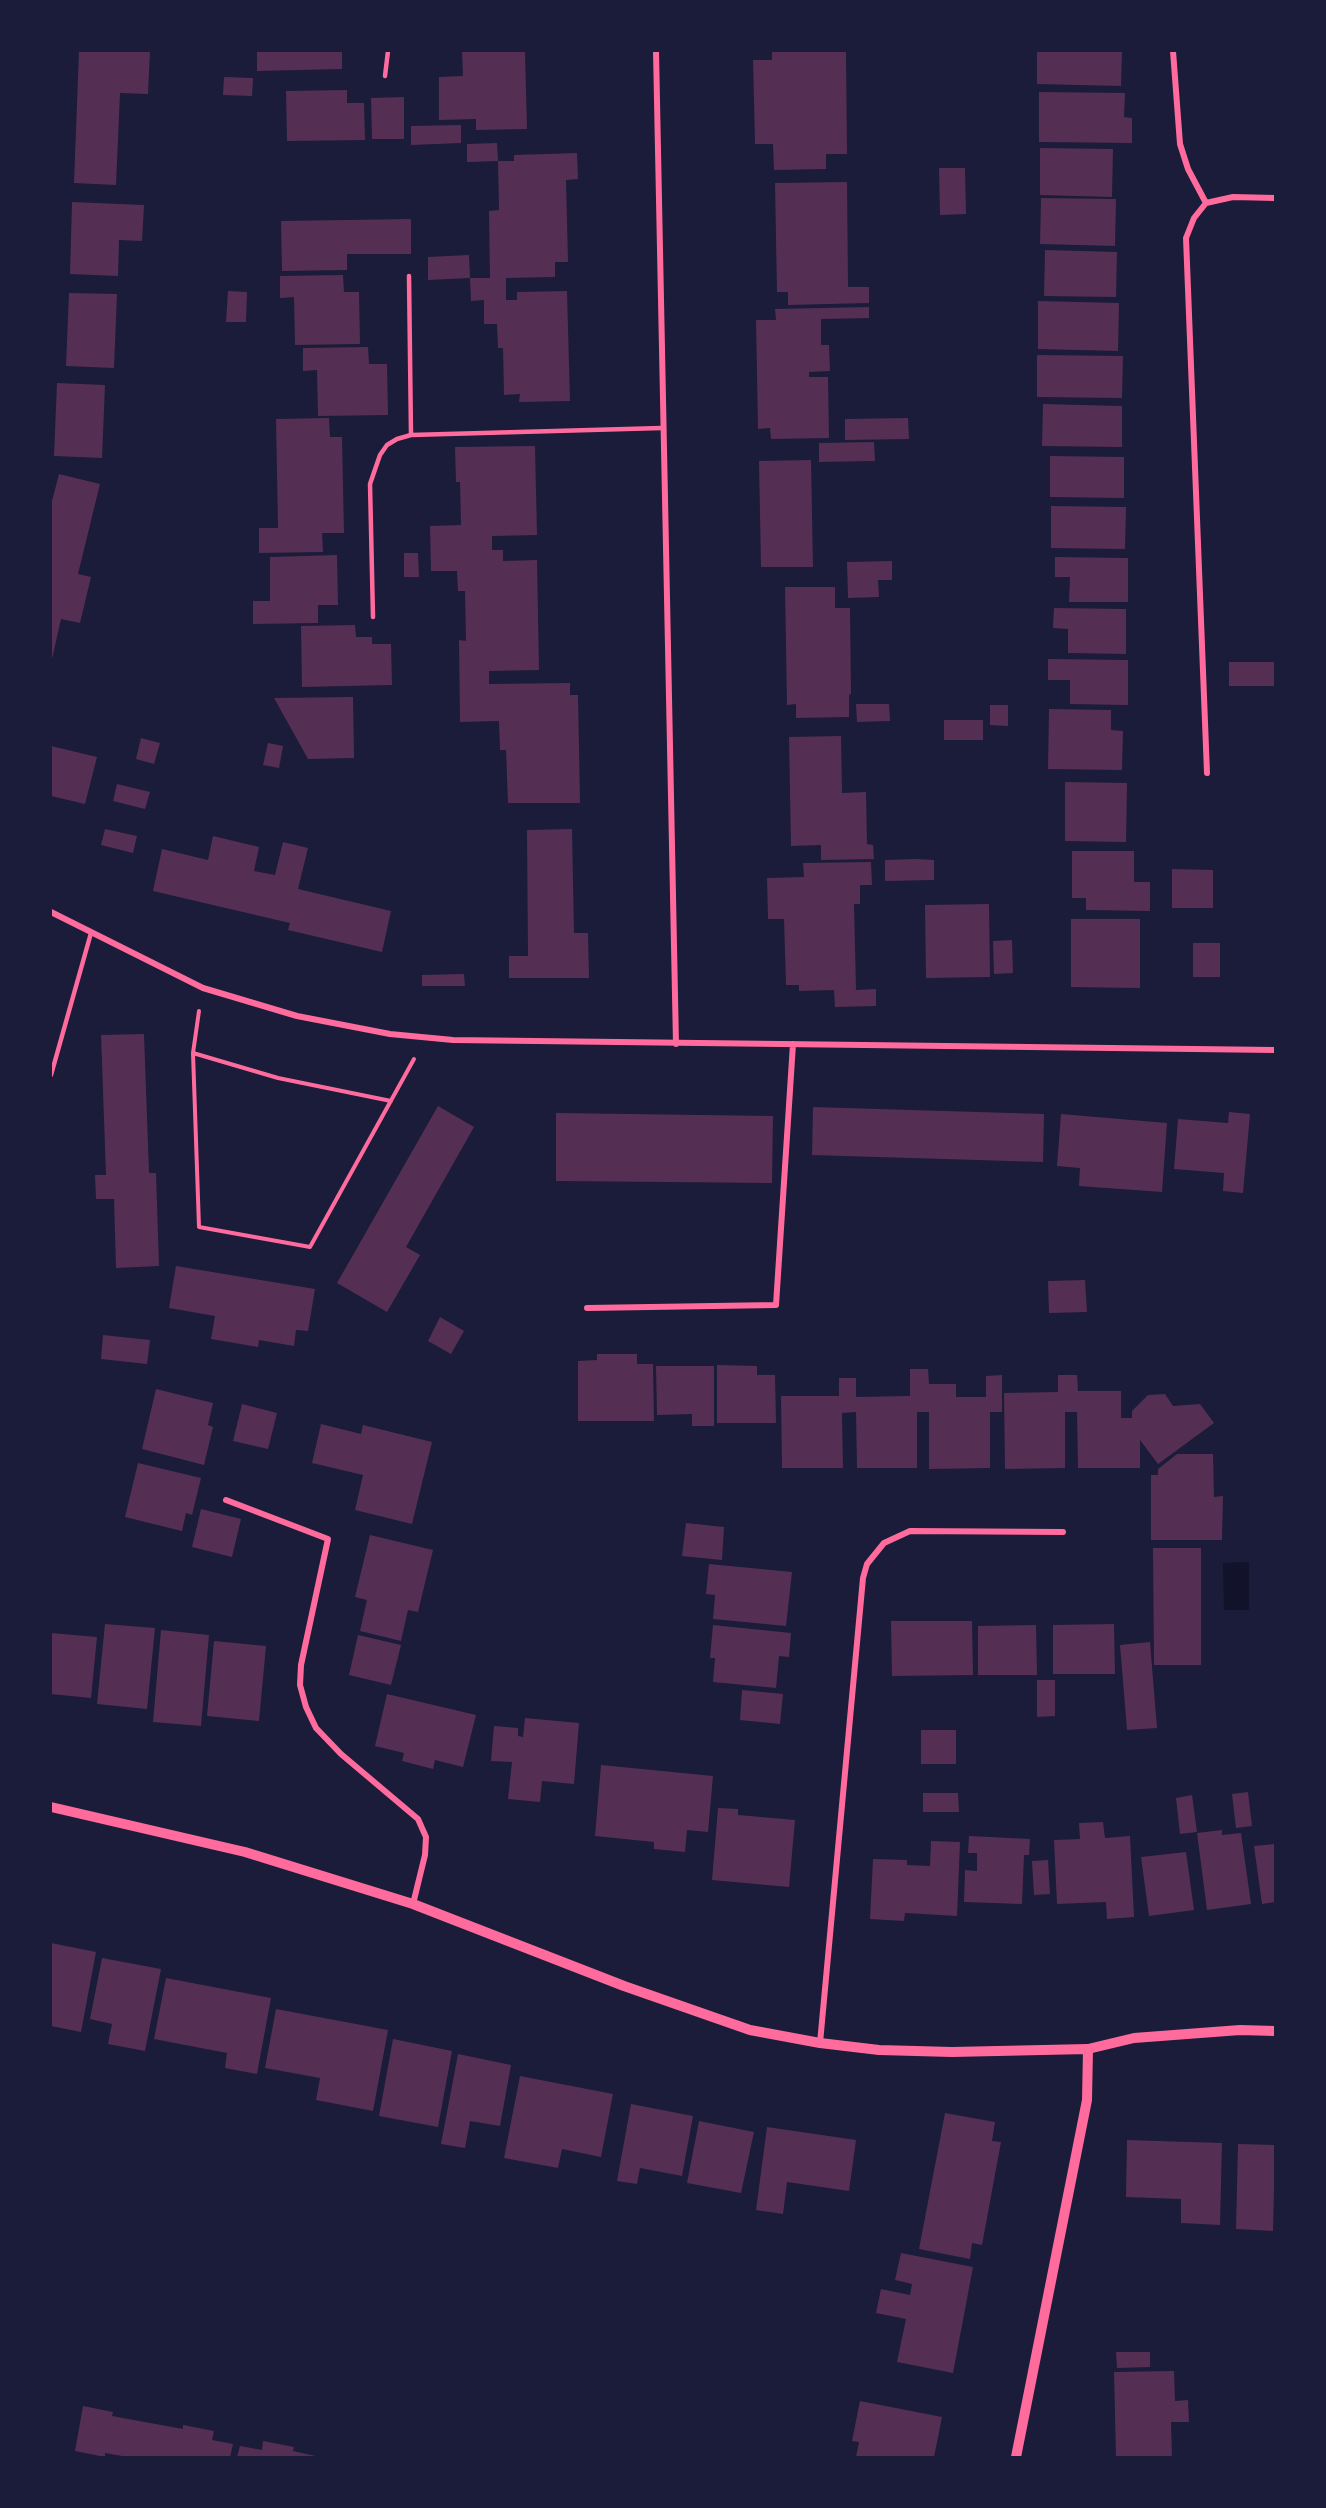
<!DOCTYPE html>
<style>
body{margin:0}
#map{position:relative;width:1326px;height:2508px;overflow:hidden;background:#1b1b3a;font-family:Helvetica,sans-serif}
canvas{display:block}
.frame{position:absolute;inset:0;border:52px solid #1b1b3a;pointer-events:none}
</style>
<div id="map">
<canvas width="1326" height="2508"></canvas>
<div class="frame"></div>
</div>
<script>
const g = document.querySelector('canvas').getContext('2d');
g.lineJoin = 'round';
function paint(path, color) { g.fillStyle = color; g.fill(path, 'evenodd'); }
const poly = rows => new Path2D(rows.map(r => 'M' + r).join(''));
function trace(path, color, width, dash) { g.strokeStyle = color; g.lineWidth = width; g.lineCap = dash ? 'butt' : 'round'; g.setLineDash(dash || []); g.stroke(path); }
paint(poly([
 [1249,1562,1249,1610,1224,1610,1223,1563]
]), '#12122b');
paint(poly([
 [79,51,150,51,148,94,120,93,116,185,74,183],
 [257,51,342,51,342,69,257,71],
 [462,51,525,51,527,129,476,130,476,119,439,120,439,77,463,76],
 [772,51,846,51,847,154,826,154,826,169,774,170,773,144,755,144,753,60,772,60],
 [1037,51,1122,51,1121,86,1037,84],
 [224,77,253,78,252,96,223,95],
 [347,90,347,103,364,103,365,140,287,141,286,91],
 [1039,92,1125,93,1124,117,1132,118,1132,143,1039,142],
 [404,97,404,139,372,139,371,98],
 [461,125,461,143,411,145,411,126],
 [497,143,498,161,467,162,467,144],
 [1040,148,1113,149,1112,197,1040,195],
 [577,153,578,179,566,180,568,262,555,262,555,277,506,278,506,300,517,300,517,292,567,291,570,401,519,402,520,394,504,395,503,348,498,348,497,324,484,324,484,300,471,301,470,278,490,278,489,211,499,210,498,161,514,161,514,155],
 [939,168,965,168,966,214,940,215],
 [847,182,848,287,869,287,869,303,788,305,788,292,777,292,775,183],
 [1041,198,1116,199,1115,246,1040,244],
 [72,202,144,205,142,241,119,240,118,276,70,274],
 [411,219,411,254,347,254,347,270,282,271,281,221],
 [1045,250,1117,252,1116,297,1044,296],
 [469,255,470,278,428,280,428,257],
 [343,275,344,292,359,292,360,344,295,345,294,297,280,298,280,276],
 [228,291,247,292,246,322,226,322],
 [69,293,117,294,114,368,66,366],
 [1038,301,1119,303,1118,351,1038,349],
 [869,307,869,318,821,319,821,345,829,345,830,371,809,372,809,377,828,377,829,438,771,439,770,428,758,429,756,320,776,320,775,309],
 [368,347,369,364,387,364,388,415,318,416,317,370,303,371,303,348],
 [1037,355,1123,356,1122,398,1037,397],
 [57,383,105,385,102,458,54,456],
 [1043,404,1122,406,1122,447,1042,446],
 [329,418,330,437,342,437,344,533,322,533,323,552,259,553,259,528,278,528,276,419],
 [908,418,909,439,845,440,845,419],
 [874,442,875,461,819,462,819,443],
 [535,446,537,535,492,536,492,550,503,550,503,561,537,560,539,670,489,671,489,684,570,683,570,695,578,695,580,803,508,803,506,750,500,750,499,721,460,722,459,640,466,641,465,591,458,591,457,571,431,571,430,526,461,525,460,482,456,482,455,447],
 [1050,456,1124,457,1124,498,1050,497],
 [811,460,813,567,761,567,759,461],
 [59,474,100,484,78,574,91,577,80,623,61,619,52,659,51,505],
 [1051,506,1126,507,1125,549,1051,548],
 [404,553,418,553,419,577,404,577],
 [337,555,338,605,318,605,318,623,253,624,253,601,270,601,270,557],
 [1055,557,1128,558,1128,602,1069,602,1070,577,1055,577],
 [892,561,892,580,878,580,879,597,848,598,847,562],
 [785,587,835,587,835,608,850,608,851,694,849,695,849,717,796,718,796,704,787,705],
 [1054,608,1126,609,1126,654,1068,653,1068,629,1053,628],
 [355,625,356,637,372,637,372,644,391,644,392,685,302,687,301,626],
 [1048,659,1128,660,1128,705,1070,704,1070,680,1048,680],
 [1229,662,1275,662,1275,686,1229,686],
 [353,697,354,758,308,759,274,698],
 [856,704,889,704,890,721,857,722],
 [990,705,1008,705,1008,726,990,725],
 [1049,709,1111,710,1111,730,1123,731,1122,770,1048,769],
 [944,720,983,720,983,740,944,740],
 [841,736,842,793,866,792,867,844,873,845,874,859,821,860,821,845,791,846,789,737],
 [141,738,160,743,154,764,136,759],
 [268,743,283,746,279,768,263,765],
 [51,746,97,757,85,804,51,796],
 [1065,782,1127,783,1126,842,1065,841],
 [117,784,150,792,145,809,113,801],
 [105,829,137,836,133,853,101,845],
 [572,829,574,933,588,933,589,978,509,978,509,956,528,956,527,830],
 [213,836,259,847,254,871,275,875,283,842,308,848,298,889,391,911,382,952,288,930,290,923,153,891,162,849,208,860],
 [1072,851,1134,851,1134,882,1150,882,1150,911,1086,910,1086,898,1072,898],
 [917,859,934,860,934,880,885,881,885,860],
 [871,862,872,885,860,885,860,904,854,904,856,990,876,989,876,1006,835,1007,834,990,799,991,799,985,786,985,784,919,768,919,767,878,804,877,803,863],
 [1172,869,1213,870,1213,908,1172,908],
 [989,904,990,977,926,978,925,905],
 [1071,919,1140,919,1140,988,1071,987],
 [1012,940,1013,973,994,974,993,941],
 [1193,943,1220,943,1220,977,1193,977],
 [464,974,465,986,422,986,422,975],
 [144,1034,149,1173,156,1173,159,1266,116,1268,114,1199,96,1199,95,1175,106,1175,101,1035],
 [438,1106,474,1127,406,1247,420,1255,387,1312,337,1283],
 [813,1107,1044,1114,1043,1162,812,1155],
 [1229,1112,1250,1114,1243,1193,1223,1191,1224,1173,1174,1169,1178,1119,1228,1123],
 [556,1113,773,1116,772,1183,556,1181],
 [1061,1114,1167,1123,1162,1192,1079,1186,1080,1168,1057,1166],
 [176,1266,315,1289,308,1331,296,1330,294,1346,259,1340,258,1347,211,1339,215,1316,169,1308],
 [1085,1280,1087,1312,1049,1313,1048,1281],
 [440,1317,464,1331,451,1354,428,1341],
 [103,1335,150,1340,147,1364,101,1359],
 [597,1354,637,1354,637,1364,653,1364,654,1421,578,1421,578,1361,597,1360],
 [717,1365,757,1366,757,1375,775,1375,776,1423,717,1423],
 [656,1366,714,1366,714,1426,692,1426,692,1414,657,1415],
 [910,1369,928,1369,929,1384,956,1384,956,1397,986,1397,986,1376,1002,1375,1002,1412,990,1412,990,1468,929,1469,929,1412,917,1412,917,1468,857,1468,856,1412,842,1413,843,1468,782,1468,781,1396,839,1396,839,1378,856,1378,856,1397,910,1396],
 [1058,1375,1077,1375,1078,1391,1121,1391,1121,1418,1132,1418,1132,1411,1148,1395,1165,1394,1173,1406,1200,1404,1214,1423,1158,1464,1140,1440,1140,1468,1078,1468,1077,1412,1065,1412,1065,1468,1005,1469,1004,1393,1058,1392],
 [156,1389,213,1403,208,1425,213,1427,204,1465,142,1449],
 [242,1404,277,1413,268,1449,233,1441],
 [321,1424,361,1434,363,1425,432,1442,412,1524,355,1510,363,1475,312,1463],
 [1177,1454,1213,1454,1214,1497,1223,1496,1222,1540,1151,1540,1151,1475,1158,1475,1158,1469],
 [138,1463,201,1478,192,1515,186,1513,182,1531,125,1517],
 [201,1509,241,1519,232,1557,192,1547],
 [686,1523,724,1527,722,1560,682,1556],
 [370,1535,433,1550,418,1612,408,1610,401,1641,360,1631,367,1600,355,1597],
 [1153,1548,1201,1548,1201,1665,1154,1665],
 [709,1564,792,1572,786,1626,713,1619,715,1595,706,1594],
 [891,1621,972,1621,973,1675,892,1676],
 [105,1624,155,1628,147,1709,97,1704],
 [1114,1624,1115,1674,1053,1674,1053,1625],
 [713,1625,791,1633,789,1657,779,1656,776,1688,713,1682,715,1658,710,1658],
 [1036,1625,1037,1675,978,1675,978,1626],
 [161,1630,209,1635,201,1726,153,1722],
 [51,1633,97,1637,91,1698,51,1694],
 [358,1635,401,1645,391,1685,349,1675],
 [214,1641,266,1646,259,1721,207,1716],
 [1150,1642,1157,1728,1127,1730,1120,1645],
 [1037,1680,1055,1680,1055,1716,1037,1717],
 [742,1690,783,1694,780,1724,740,1720],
 [387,1694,476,1715,463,1767,435,1760,433,1769,402,1761,404,1753,375,1746],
 [525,1718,579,1723,574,1784,542,1781,540,1802,508,1799,512,1762,491,1761,494,1726,518,1728,518,1736,523,1737],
 [921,1730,956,1730,956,1764,921,1764],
 [601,1765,713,1776,708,1832,687,1830,685,1852,654,1849,654,1842,595,1836],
 [1248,1792,1252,1826,1236,1828,1232,1794],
 [923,1793,958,1793,959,1812,923,1812],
 [1192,1795,1197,1832,1180,1834,1176,1798],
 [718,1808,738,1809,738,1815,795,1820,789,1887,712,1880],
 [1103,1822,1105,1838,1130,1836,1134,1917,1107,1919,1106,1902,1057,1904,1054,1840,1080,1839,1079,1823],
 [1222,1830,1222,1835,1241,1833,1251,1904,1207,1910,1197,1833],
 [969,1836,1030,1839,1029,1855,1024,1855,1022,1904,964,1902,965,1870,977,1871,977,1853,968,1853],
 [931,1841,960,1842,957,1916,905,1913,904,1921,870,1919,873,1859,907,1860,907,1865,930,1866],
 [1275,1844,1275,1902,1262,1904,1254,1846],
 [1186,1852,1194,1910,1149,1916,1141,1857],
 [1048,1860,1050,1894,1034,1895,1032,1861],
 [51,1943,96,1952,81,2032,51,2026],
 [102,1958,161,1969,145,2051,108,2044,112,2024,90,2019],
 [166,1978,271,1998,257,2074,225,2068,227,2053,154,2039],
 [276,2009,388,2030,373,2111,316,2100,320,2078,265,2068],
 [393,2039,452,2051,438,2127,379,2116],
 [458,2054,511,2065,500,2126,470,2121,465,2148,441,2144],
 [520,2076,613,2094,601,2157,562,2149,558,2168,504,2158],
 [631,2104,693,2116,682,2176,640,2168,637,2184,617,2181],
 [945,2113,995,2122,992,2141,1001,2142,982,2245,972,2243,970,2259,919,2249],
 [699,2121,754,2132,741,2193,687,2183],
 [767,2127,856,2140,849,2191,787,2182,783,2214,756,2210],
 [1127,2140,1222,2143,1220,2225,1181,2223,1181,2199,1126,2197],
 [1238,2144,1275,2145,1273,2231,1236,2229],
 [901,2253,973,2267,953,2373,897,2362,906,2319,876,2313,881,2289,910,2295,912,2284,895,2280],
 [1116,2352,1150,2352,1150,2367,1117,2368],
 [1174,2371,1175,2401,1188,2400,1189,2422,1171,2422,1172,2457,1116,2457,1114,2372],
 [860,2401,942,2417,934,2457,856,2457,859,2442,852,2441],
 [83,2406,113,2412,112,2416,183,2429,183,2425,214,2431,212,2440,233,2444,230,2457,128,2457,105,2453,105,2457,75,2451],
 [263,2441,294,2447,293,2451,320,2457,237,2457,240,2446,262,2450]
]), '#542f53');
trace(poly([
 [199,1011,193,1053,199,1227,310,1247,414,1059],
 [193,1053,278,1078,391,1101]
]), '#ff6b9d', 4);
trace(poly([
 [385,76,388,51],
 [409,276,411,435],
 [373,617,370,484,380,455,387,445,397,439,411,435,662,428],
 [51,1075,91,933]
]), '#ff6b9d', 4.5);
trace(poly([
 [656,51,676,1044],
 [1173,51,1180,144,1188,169,1206,203],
 [1207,773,1186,238,1194,218,1206,203,1233,197,1275,198],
 [51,912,203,988,297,1016,390,1034,453,1040,1275,1050],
 [587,1308,776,1305,793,1044],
 [226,1500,328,1539,301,1665,300,1685,306,1707,316,1728,341,1754,418,1819,426,1837,425,1855,413,1904],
 [820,2043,863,1578,867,1564,884,1543,910,1531,1063,1532]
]), '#ff6b9d', 6);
trace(poly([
 [51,1807,245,1852,413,1904,624,1986,750,2030,820,2043,879,2050,952,2052,1088,2049,1134,2038,1240,2030,1275,2031],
 [1016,2457,1087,2100,1088,2049]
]), '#ff6b9d', 10);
</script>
